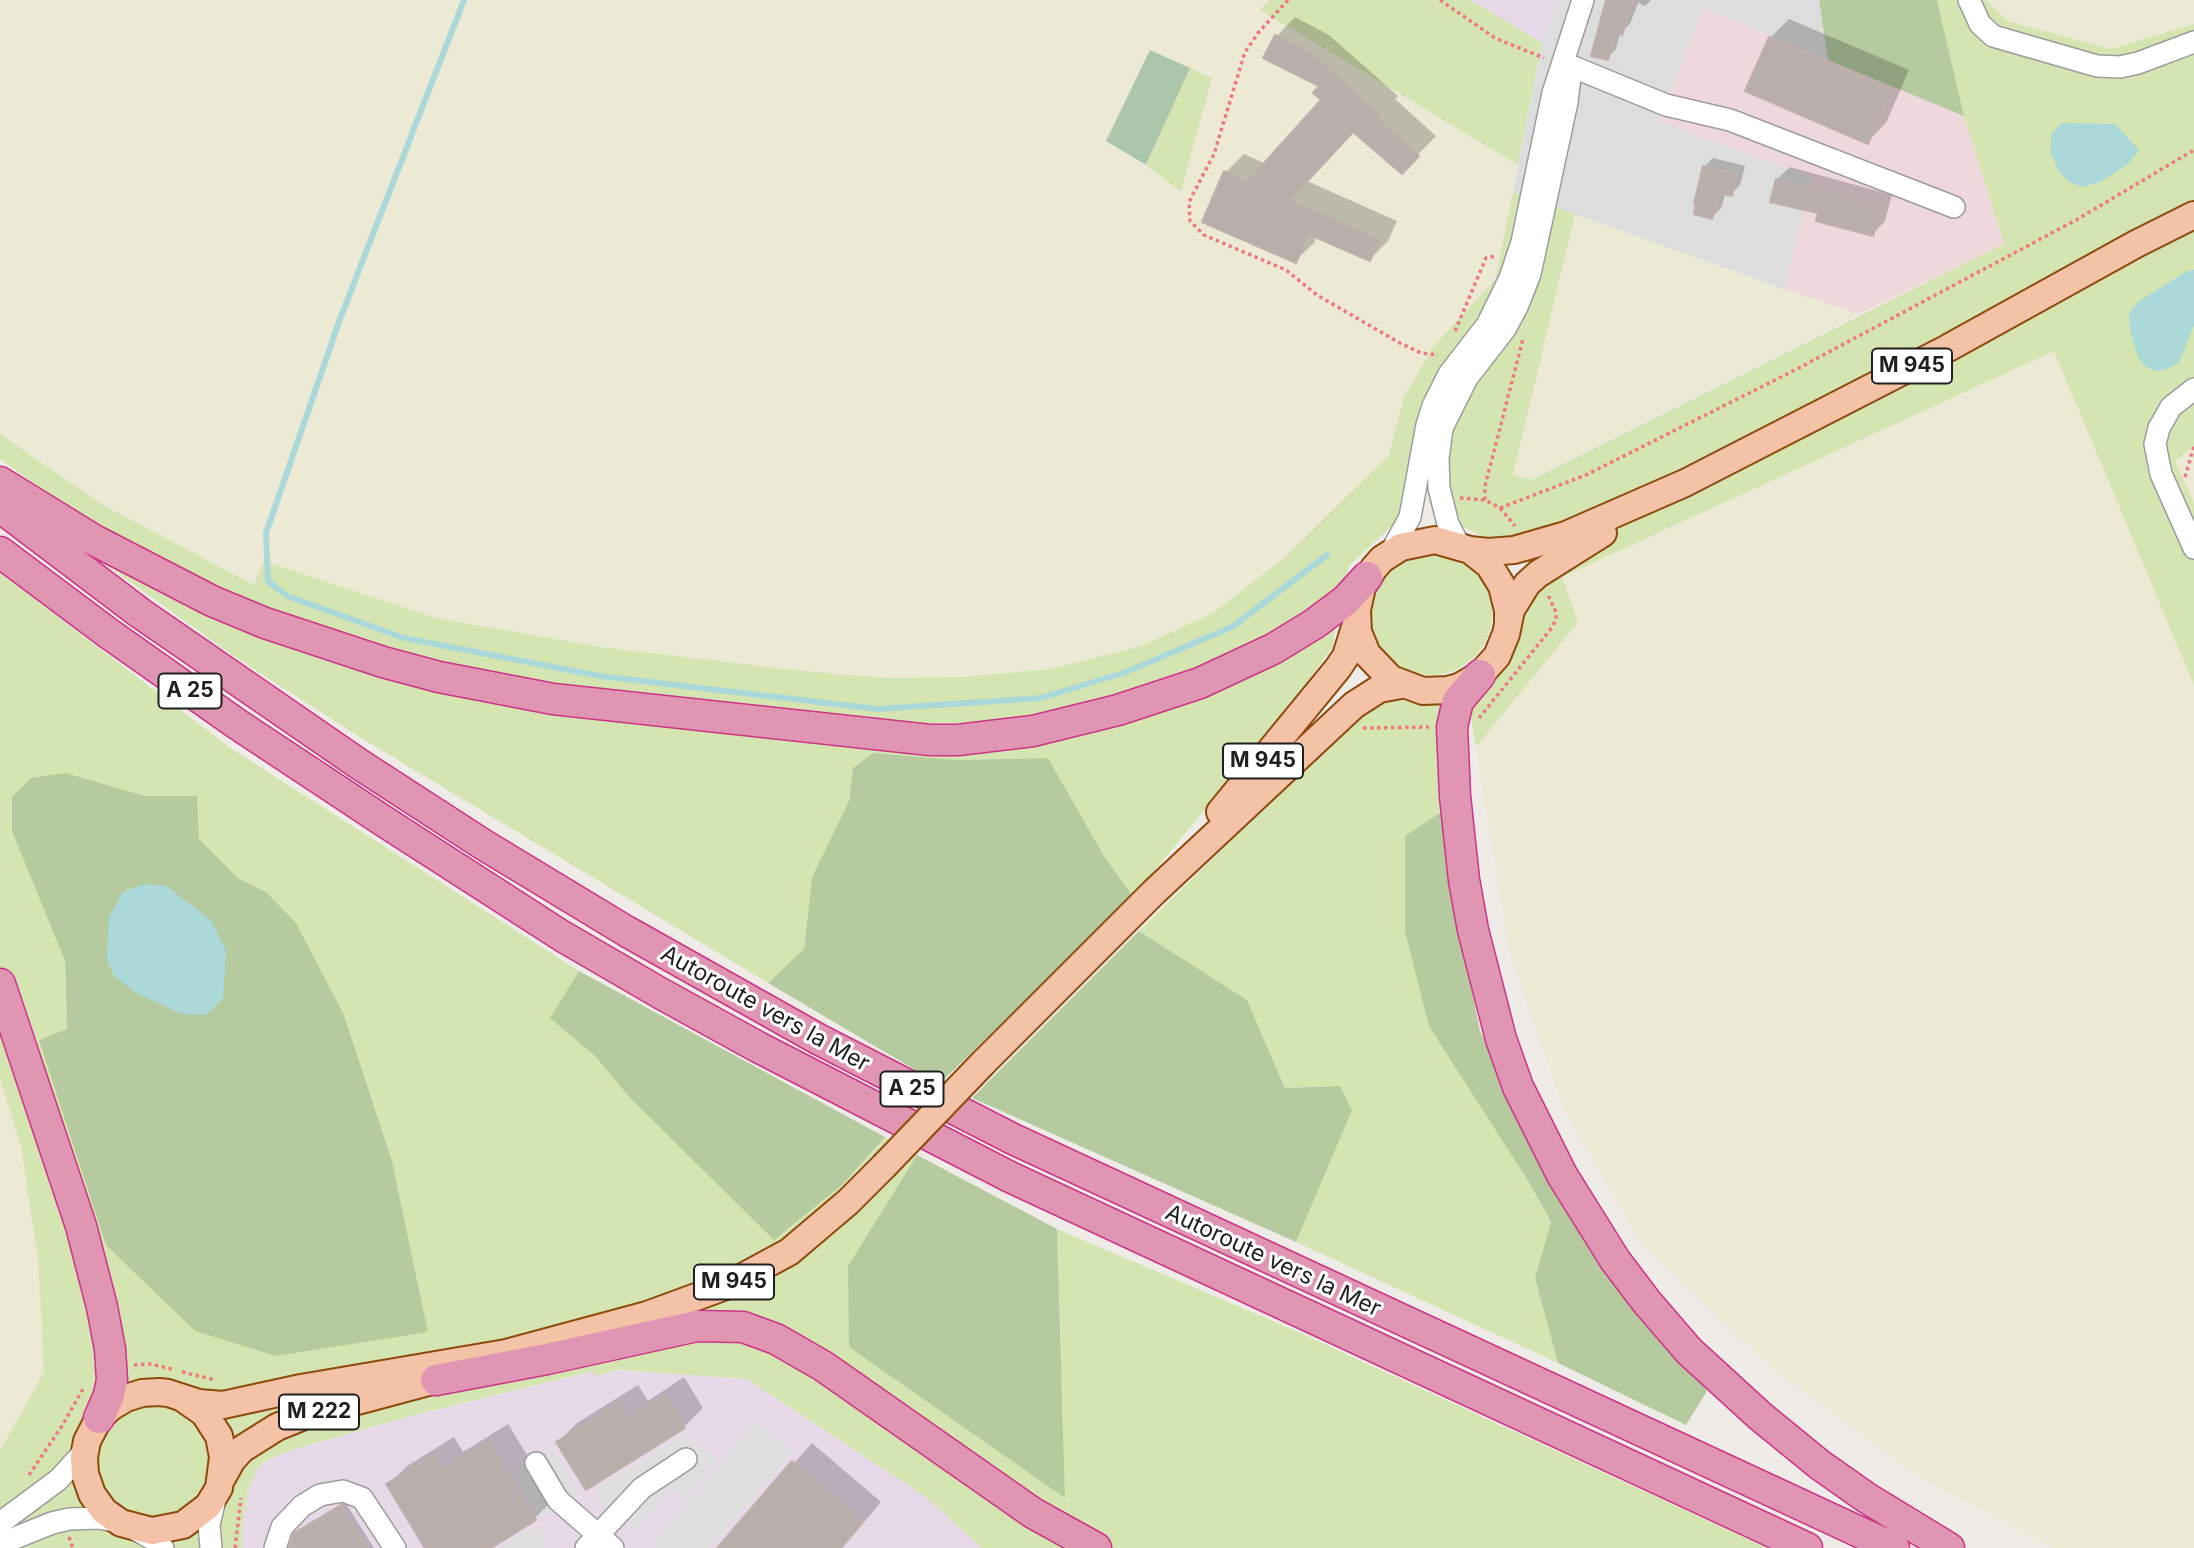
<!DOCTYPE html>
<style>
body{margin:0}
canvas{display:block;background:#efebe7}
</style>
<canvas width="2194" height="1548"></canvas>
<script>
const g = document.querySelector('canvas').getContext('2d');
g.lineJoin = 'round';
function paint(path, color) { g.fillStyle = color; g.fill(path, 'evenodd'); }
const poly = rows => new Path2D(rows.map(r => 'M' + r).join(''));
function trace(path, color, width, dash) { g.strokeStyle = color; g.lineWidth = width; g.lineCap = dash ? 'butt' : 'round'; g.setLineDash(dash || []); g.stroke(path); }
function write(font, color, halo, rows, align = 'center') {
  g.font = font + ' Inter,sans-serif'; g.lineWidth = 6; g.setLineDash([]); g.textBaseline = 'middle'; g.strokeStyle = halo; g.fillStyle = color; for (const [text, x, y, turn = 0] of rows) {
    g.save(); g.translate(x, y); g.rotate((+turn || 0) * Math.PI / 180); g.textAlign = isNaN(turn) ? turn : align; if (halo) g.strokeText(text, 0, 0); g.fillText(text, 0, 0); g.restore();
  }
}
paint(poly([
 [1559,0,1819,0,1828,60,1703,9,1659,120,1814,178,1784,289,1513,192,1542,43]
]), '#ddd');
paint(poly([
 [1703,8,1964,116,2004,244,1859,314,1784,289,1813,178,1659,121]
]), '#eed8db');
paint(poly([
 [1471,0,1559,0,1542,43],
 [619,1370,747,1379,926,1497,982,1548,242,1548,242,1528,248,1491,257,1469,267,1460,292,1450,411,1416,594,1371,596,1376]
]), '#e8d9e8');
paint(poly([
 [0,0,1269,0,1260,11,1518,165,1495,280,1433,347,1404,397,1389,455,1285,557,1213,613,1141,646,1051,669,963,677,881,678,785,669,601,647,436,618,264,561,254,585,103,505,0,434],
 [1150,50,1212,79,1181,191,1107,141],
 [1986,0,2194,0,2194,24,2111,49,2007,21],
 [1575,214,1784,289,1859,314,1531,480,1513,475],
 [2054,351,2194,685,2194,1548,2055,1548,1921,1478,1769,1367,1640,1241,1564,1110,1510,954,1476,747,1578,622,1562,577],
 [2194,446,2194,503,2175,461],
 [0,1079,21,1146,38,1259,44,1372,0,1451]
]), '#ece9d4');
paint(poly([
 [1269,0,1471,0,1542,43,1518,165,1260,10],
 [1937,0,1986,0,2007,21,2111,49,2194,24,2194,446,2175,461,2194,503,2194,685,2054,351,1562,577,1578,622,1476,747,1469,705,1538,585,1517,539,1492,541,1462,526,1449,486,1409,477,1395,523,1350,565,1339,594,1333,646,1290,706,1133,897,1104,856,1048,758,957,760,873,753,853,768,849,801,812,877,804,949,768,983,353,733,235,657,77,544,80,516,0,459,0,434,103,505,254,585,264,561,436,618,601,647,785,669,881,678,963,677,1051,669,1141,646,1213,613,1285,557,1389,455,1404,397,1433,347,1495,280,1513,192,1575,214,1513,475,1531,480,2004,244,1964,116],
 [1190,68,1212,78,1181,191,1146,166],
 '1370 614a61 61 0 1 1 122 0a61 61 0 1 1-122 0Z',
 [0,573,232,749,579,971,551,1018,595,1056,630,1098,689,1156,843,1184,885,1137,917,1155,848,1266,1065,1497,1057,1229,1296,1331,1767,1548,982,1548,926,1497,747,1379,619,1370,595,1376,593,1371,411,1416,292,1450,267,1460,257,1469,248,1491,242,1528,242,1548,0,1548,0,1451,44,1372,38,1259,21,1146,0,1079],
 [66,773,145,796,196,797,199,839,238,878,266,892,344,1015,392,1161,428,1332,39,1041,67,1029,65,961],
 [1381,700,1403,700,1442,704,1443,811,1484,1110,1530,1184,1551,1223,1535,1278,1558,1363,1296,1242,1351,1110,1339,1086,1285,1088,1247,1000,1139,931,1358,716]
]), '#d5e5b1');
paint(poly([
 [1819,0,1937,0,1964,116,1828,60],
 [873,753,957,760,1048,758,1104,856,1133,897,939,1084,768,983,804,949,812,877,849,801,853,768],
 [66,773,145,796,197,796,199,839,238,878,266,892,296,923,344,1015,392,1161,428,1332,276,1356,195,1331,106,1245,39,1040,67,1029,65,961,12,831,12,797,31,778],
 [1443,811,1449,876,1480,1031,1574,1225,1707,1391,1686,1425,1558,1363,1535,1278,1551,1222,1530,1184,1429,1026,1405,931,1405,836],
 [1139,931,1247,1000,1285,1088,1340,1086,1352,1110,1296,1242,972,1098],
 [579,971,885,1137,843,1184,774,1240,630,1098,595,1056,550,1018],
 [917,1155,1057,1229,1065,1498,849,1347,848,1266]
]), '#b5cb9f');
paint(poly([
 [1150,50,1190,68,1146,165,1106,141]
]), '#abc6aa');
paint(poly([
 [755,1421,794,1451,709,1548,656,1548,652,1545],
 [686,1434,718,1461,686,1501,672,1489,636,1530,600,1502,593,1490],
 [552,1449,579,1493,540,1517,513,1473],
 [537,1524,546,1538,542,1548,500,1548]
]), '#dfdfdf');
paint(poly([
 [2061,123,2115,124,2139,150,2128,164,2100,182,2082,187,2069,182,2058,170,2050,150,2052,133],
 [2194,270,2194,325,2184,351,2178,363,2167,369,2156,371,2146,367,2138,357,2130,331,2129,313,2138,302,2187,271],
 [144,884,166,886,211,920,226,951,223,999,206,1015,182,1014,136,993,114,976,107,960,109,917,123,892]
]), '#abd8d9');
paint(poly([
 [1609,0,1651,0,1645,6,1638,3,1630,24,1620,33,1616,49,1607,58],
 [1295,17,1329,35,1398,96,1395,99,1436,136,1402,171,1354,130,1307,181,1397,221,1388,241,1370,259,1317,236,1314,243,1295,261,1226,172,1244,154,1266,164,1323,100,1322,86,1266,57,1277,36],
 [1789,19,1909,70,1886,123,1867,142,1770,38],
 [1713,158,1745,166,1740,185,1731,194,1726,192,1721,208,1712,217,1698,203,1704,167],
 [1790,167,1892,195,1885,221,1873,234,1820,212,1777,179],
 [684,1377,703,1408,684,1427,558,1442,577,1423,638,1385,648,1401],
 [508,1424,554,1499,535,1518,488,1548,427,1548,388,1485,407,1466,454,1437,463,1452],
 [812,1443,881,1502,842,1548,719,1548],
 [345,1502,374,1548,291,1548,300,1530]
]), '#0003');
trace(poly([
 [464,0,340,319,266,533,268,581,287,596,404,638,600,676,878,709,1041,698,1126,672,1232,627,1327,555]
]), '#abd8d9', 6);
const building = poly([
 [1606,0,1634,0,1622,35,1615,32,1608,60,1591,56,1606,0],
 [1275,35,1311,53,1381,116,1378,119,1419,156,1402,174,1353,132,1290,200,1380,240,1370,261,1308,234,1296,263,1202,222,1224,171,1247,182,1321,100,1313,93,1319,86,1263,58,1275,35],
 [1769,37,1891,90,1868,144,1745,91,1769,37],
 [1703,166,1737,174,1732,196,1720,193,1712,219,1694,214,1696,204,1694,204,1703,166],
 [1776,179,1881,207,1873,236,1816,221,1818,213,1770,202,1776,179],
 [665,1395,685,1428,586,1490,556,1442,619,1403,628,1418,665,1395],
 [488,1442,536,1520,491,1548,425,1548,386,1484,434,1455,443,1469,488,1442],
 [792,1461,863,1522,841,1548,717,1548,792,1461],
 [341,1505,367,1548,289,1548,294,1533,341,1505]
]);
paint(building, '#b8afac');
trace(building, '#c0afaa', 2);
const minor = poly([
 [1969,0,1980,24,1993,36,2097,66,2120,67,2138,63,2194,42],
 [1571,66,1666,105,1730,120,1954,207],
 [2194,389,2171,407,2159,428,2155,444,2161,474,2194,548],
 [1459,545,1448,524,1439,488,1438,459,1442,428,1467,378,1505,329,1517,307,1530,274,1567,102,1571,69],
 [1391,552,1410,517,1427,425,1433,406,1449,374,1487,325,1510,278,1522,242,1553,93,1583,0],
 [536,1463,558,1500,613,1548],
 [0,1523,58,1480,81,1455,86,1442],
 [136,1530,151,1538,163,1548],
 [0,1544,52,1523,69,1519,99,1518,119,1522],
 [211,1548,209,1525,216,1495],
 [275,1548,282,1527,302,1506,320,1495,343,1491,362,1498,395,1548],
 [586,1548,642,1488,686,1459]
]);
const major = poly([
 [1470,550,1488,552,1514,550,1566,535,1685,483,1948,348,2136,244,2194,215],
 [1508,622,1508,610,1502,586,1489,565,1470,550,1435,540,1401,547,1382,559,1374,568,1362,587,1357,610,1358,632,1367,654,1391,679,1423,691,1447,690,1459,687,1480,675,1497,656,1506,634,1511,610,1527,584,1538,574,1603,533],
 [1220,812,1338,668,1346,656,1357,621],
 [983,1063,1154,892,1354,705,1379,689,1401,685],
 [184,1399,204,1413,219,1436,223,1457,219,1488,208,1506,183,1525,152,1531,121,1523,104,1511,92,1494,85,1474,84,1457,87,1441,99,1418,111,1407,126,1398,142,1393,159,1392,168,1393,199,1403,223,1405,301,1388,506,1353,647,1315,726,1286,789,1252,848,1202,884,1166],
 [222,1478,232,1460,242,1449,277,1427,309,1414,432,1381]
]);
const highway = poly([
 [0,482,94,540,212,601,265,623,383,662,439,677,553,699,930,740,958,740,1033,731,1118,710,1200,683,1273,649,1314,624,1346,600,1367,577],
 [0,507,140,613,359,764,484,845,626,931,818,1039,1013,1139,1894,1548],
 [0,552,108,633,237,724,385,822,562,936,660,993,758,1047,1010,1177,1807,1548],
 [1480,675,1458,701,1452,727,1455,796,1464,880,1473,930,1501,1039,1518,1087,1562,1175,1615,1260,1646,1301,1689,1351,1760,1416,1820,1465,1867,1498,1949,1548],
 [0,984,81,1226,102,1307,110,1349,112,1380,109,1395,99,1418],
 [436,1380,547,1359,697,1326,743,1327,776,1339,823,1366,1033,1513,1096,1548]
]);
trace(minor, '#9c9c9c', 24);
trace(major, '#8e4a0d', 30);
trace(highway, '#cc3587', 33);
trace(poly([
 [1288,0,1258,33,1245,52,1214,154,1189,202,1190,221,1204,235,1286,270,1317,295,1398,342,1421,353,1438,355],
 [1440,0,1495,38,1544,58],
 [1455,331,1486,258,1496,256],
 [2185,477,2194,446],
 [1460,498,1485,500,1500,508,1515,526],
 [1485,500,1485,486,1523,339],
 [1500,508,1586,475,1797,369,2076,220,2194,150],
 [1479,718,1550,630,1556,620,1556,612,1547,593],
 [1363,728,1429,727],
 [134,1365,150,1364,172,1369],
 [182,1372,216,1380],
 [29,1475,62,1426,84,1387],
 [69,1537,73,1548],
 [235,1548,241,1498]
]), '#ee7984', 3.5, [3.5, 3.5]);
trace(minor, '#fff', 21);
trace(major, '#f4c3a7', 26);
trace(highway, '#e095b2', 30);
const majorBridge = poly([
 [884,1166,983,1063]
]);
trace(majorBridge, '#8e4a0d', 30, []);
trace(majorBridge, '#f4c3a7', 26);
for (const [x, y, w] of [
 [1912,366,80],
 [190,691,63],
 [1263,761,80],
 [912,1089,63],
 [734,1282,80],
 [319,1412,80]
]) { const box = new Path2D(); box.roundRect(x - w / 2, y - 17.5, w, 35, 5); g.fillStyle = '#fff'; g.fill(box); trace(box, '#1f1f1f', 2); }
write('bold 21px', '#1f1f1f', null, [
 ["M 945",1912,366],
 ["A 25",190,691],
 ["M 945",1263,761],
 ["A 25",912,1089],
 ["M 945",734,1282],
 ["M 222",319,1412]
]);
write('23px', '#1f1f1f', '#fff', [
 ["Autoroute vers la Mer",765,1009,29],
 ["Autoroute vers la Mer",1273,1261,25]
]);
</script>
